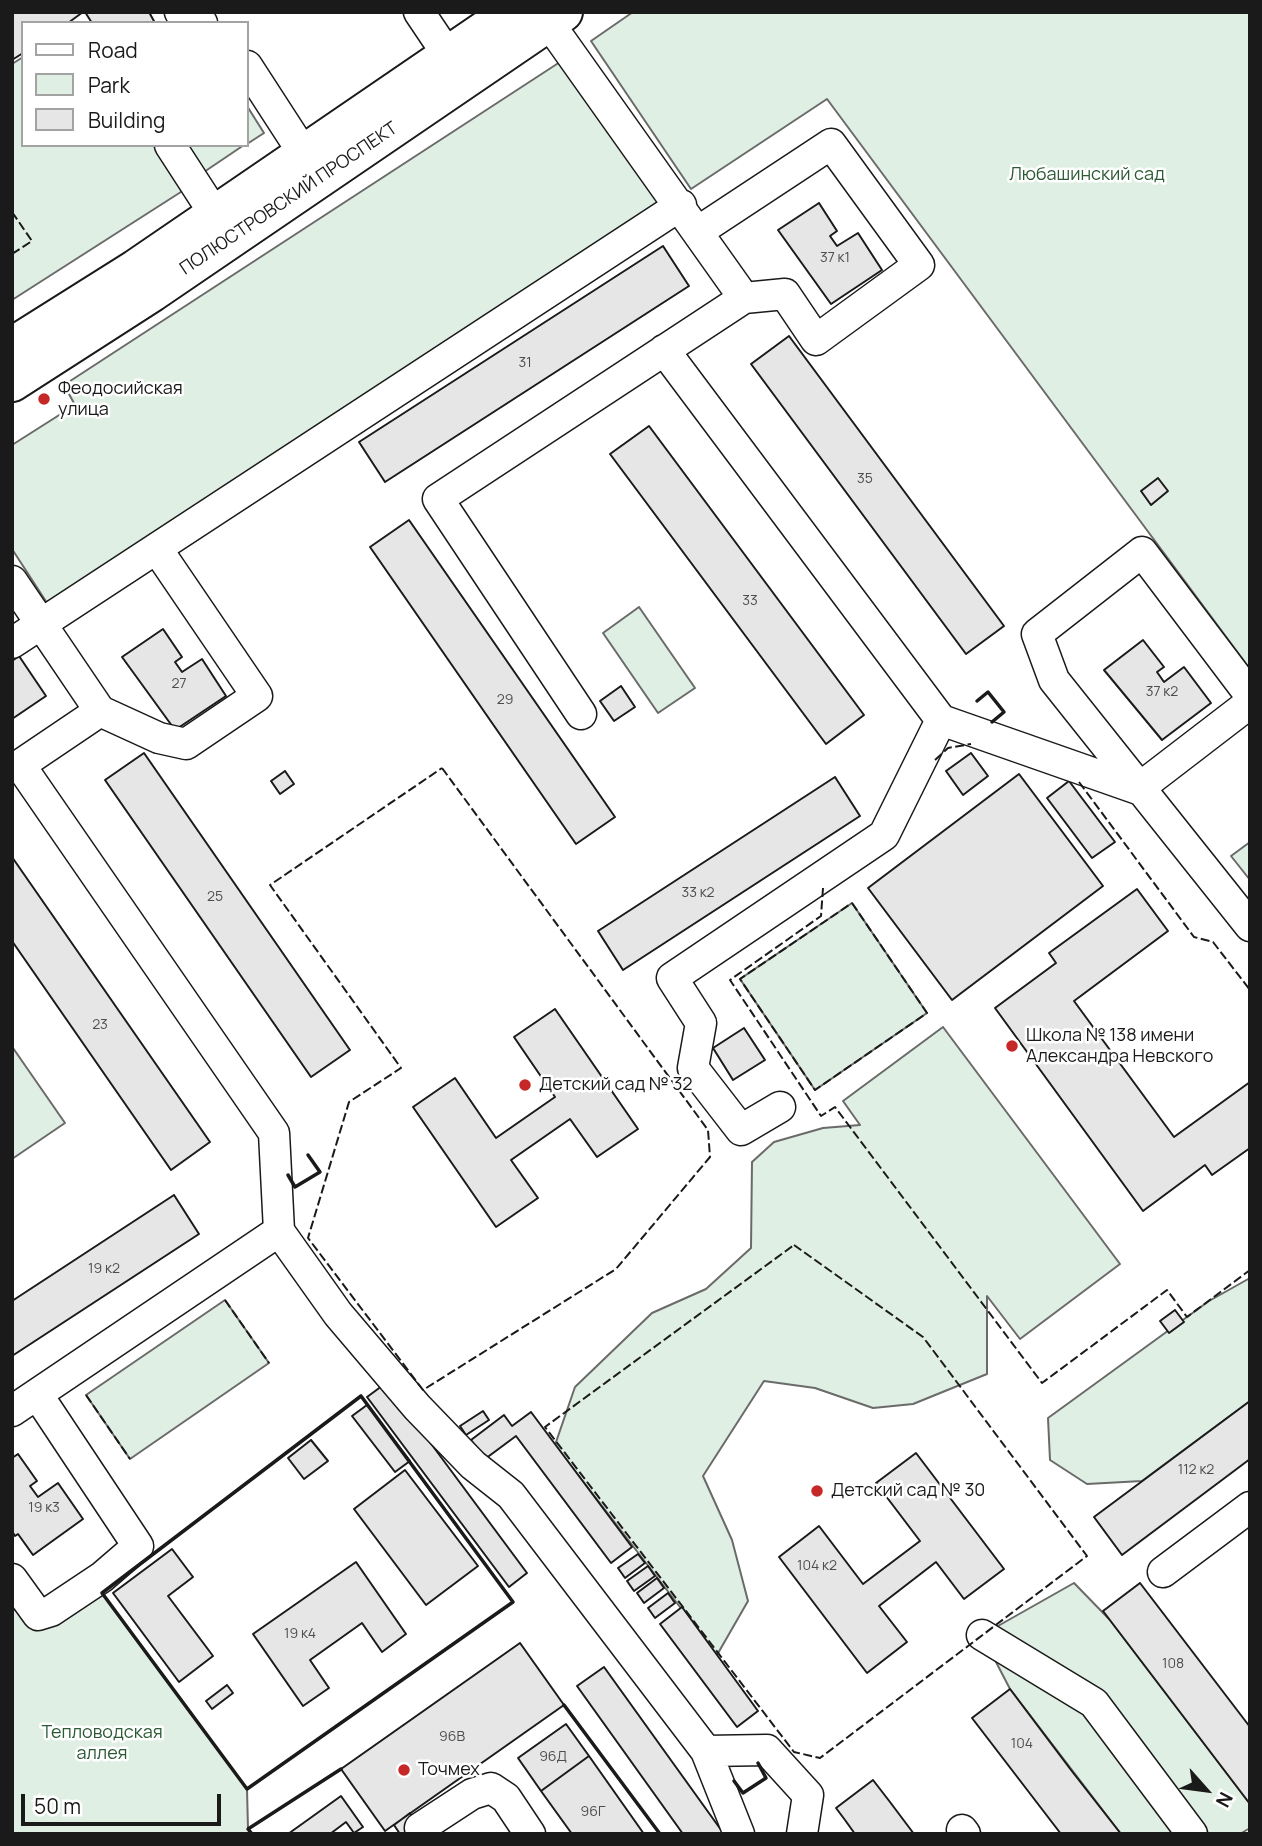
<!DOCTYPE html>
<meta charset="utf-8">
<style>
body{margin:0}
#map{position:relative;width:1262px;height:1846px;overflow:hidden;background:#fff;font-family:Manrope,sans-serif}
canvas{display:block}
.frame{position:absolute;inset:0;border:14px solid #1a1a1a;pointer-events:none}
.legend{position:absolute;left:21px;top:21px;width:228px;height:126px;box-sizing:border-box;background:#fff;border:2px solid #a3a3a3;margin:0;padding:9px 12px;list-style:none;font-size:21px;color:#1a1a1a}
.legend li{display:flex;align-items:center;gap:14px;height:35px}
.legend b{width:35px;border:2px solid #a3a3a3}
.north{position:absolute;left:1171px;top:1755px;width:70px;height:70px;-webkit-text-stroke:5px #fff;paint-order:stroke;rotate:118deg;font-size:19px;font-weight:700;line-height:28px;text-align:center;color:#1a1a1a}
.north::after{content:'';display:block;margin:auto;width:24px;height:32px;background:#1a1a1a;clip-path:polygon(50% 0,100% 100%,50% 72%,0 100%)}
.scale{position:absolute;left:21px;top:1794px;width:200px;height:32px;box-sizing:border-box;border:4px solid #1a1a1a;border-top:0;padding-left:9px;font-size:21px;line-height:24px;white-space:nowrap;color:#1a1a1a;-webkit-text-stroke:5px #fff;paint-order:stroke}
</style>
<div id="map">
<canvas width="1262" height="1846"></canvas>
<div class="frame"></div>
<ul class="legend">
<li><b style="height:9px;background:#fff"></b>Road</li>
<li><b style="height:19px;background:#e0efe3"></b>Park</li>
<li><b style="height:19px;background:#e6e6e6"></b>Building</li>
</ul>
<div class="north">N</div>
<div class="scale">50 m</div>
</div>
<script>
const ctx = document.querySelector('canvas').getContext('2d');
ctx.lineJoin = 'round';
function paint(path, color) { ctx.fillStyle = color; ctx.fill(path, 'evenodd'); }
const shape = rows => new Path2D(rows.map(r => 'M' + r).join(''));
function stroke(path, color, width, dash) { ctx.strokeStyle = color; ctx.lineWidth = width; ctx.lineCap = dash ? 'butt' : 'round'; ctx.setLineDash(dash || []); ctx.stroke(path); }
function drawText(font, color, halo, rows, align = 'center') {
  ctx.font = font + ' Manrope,sans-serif'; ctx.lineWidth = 5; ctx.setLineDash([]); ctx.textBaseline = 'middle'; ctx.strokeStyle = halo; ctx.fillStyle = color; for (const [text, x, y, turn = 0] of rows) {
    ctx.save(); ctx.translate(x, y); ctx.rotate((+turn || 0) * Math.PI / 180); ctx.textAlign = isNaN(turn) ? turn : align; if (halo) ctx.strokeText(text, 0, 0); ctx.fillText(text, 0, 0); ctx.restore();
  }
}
const green = shape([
 [633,12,1250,12,1250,669,827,99,691,189,591,41,633,12],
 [23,57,23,145,155,145,184,190,12,300,12,64,23,57],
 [560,62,663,207,49,606,12,549,12,445,75,405,64,385,560,62],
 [247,106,264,133,247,144,247,106],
 [186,145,244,145,204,172,186,145],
 [639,607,695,688,658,713,603,633,639,607],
 [1250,842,1250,880,1231,856,1250,842],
 [852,903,927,1013,815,1090,740,979,852,903],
 [943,1027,1120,1264,1020,1339,987,1296,987,1374,913,1404,873,1408,815,1388,764,1381,703,1476,732,1540,748,1601,717,1655,555,1445,575,1387,652,1313,706,1289,751,1248,752,1162,774,1142,823,1128,860,1125,843,1101,943,1027],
 [13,1048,65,1123,12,1159,12,1049,13,1048],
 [1250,1278,1250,1401,1142,1481,1087,1484,1050,1460,1048,1418,1209,1301,1250,1278],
 [225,1300,269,1363,130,1459,86,1395,225,1300],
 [1074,1583,1110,1620,1250,1804,1250,1828,1240,1834,1121,1834,1010,1689,982,1635,1074,1583],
 [102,1593,247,1789,248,1829,252,1834,14,1834,12,1831,12,1607,37,1630,102,1593]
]);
paint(green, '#e0efe3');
stroke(green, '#6a6a6a', 2);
const building = shape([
 [12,12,83,12,68,23,23,23,23,53,12,60,12,12],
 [85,12,149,12,155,23,92,23,85,12],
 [819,203,837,231,830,236,837,246,858,233,882,270,831,304,778,230,819,203],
 [663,246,689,286,385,482,359,442,663,246],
 [789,336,1004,626,966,654,751,364,789,336],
 [649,426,864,715,826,744,610,454,649,426],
 [1158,478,1168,491,1151,505,1141,491,1158,478],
 [409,520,615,817,576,844,370,547,409,520],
 [163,629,182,657,175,662,182,672,202,659,226,696,175,730,122,657,163,629],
 [1143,640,1164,667,1157,672,1164,682,1184,667,1211,703,1162,740,1104,670,1143,640],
 [19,656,46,696,12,719,12,661,19,656],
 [621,686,635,707,614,721,600,701,621,686],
 [144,753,350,1050,311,1077,105,780,144,753],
 [971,753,988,776,963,795,946,771,971,753],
 [285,771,294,784,280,794,271,781,285,771],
 [1019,774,1103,886,952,1000,868,888,1019,774],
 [835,777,860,816,623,970,598,931,835,777],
 [1069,781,1115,842,1092,858,1047,798,1069,781],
 [12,857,210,1142,171,1170,12,941,12,857],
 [1137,889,1168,931,1074,1001,1174,1137,1250,1082,1250,1148,1212,1175,1205,1165,1143,1211,995,1008,1056,963,1049,953,1137,889],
 [555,1009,638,1129,597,1157,570,1119,511,1160,538,1198,496,1227,413,1107,455,1078,496,1138,555,1097,514,1037,555,1009],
 [744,1028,765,1060,733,1080,713,1048,744,1028],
 [174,1195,199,1234,12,1356,12,1301,174,1195],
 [1175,1310,1184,1322,1169,1333,1160,1321,1175,1310],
 [386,1383,527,1573,509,1587,367,1397,386,1383],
 [1250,1401,1250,1459,1122,1555,1094,1517,1250,1401],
 [367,1405,410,1461,395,1472,352,1416,367,1405],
 [483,1411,489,1420,466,1435,460,1426,483,1411],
 [531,1412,632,1547,611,1563,516,1436,485,1459,471,1440,504,1415,512,1426,531,1412],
 [311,1440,328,1461,304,1479,288,1458,311,1440],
 [916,1453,1004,1569,964,1599,936,1562,879,1606,907,1642,867,1673,779,1557,819,1526,863,1584,920,1541,876,1483,916,1453],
 [18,1454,37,1481,30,1486,38,1497,58,1483,83,1519,33,1555,18,1534,15,1536,12,1531,12,1458,18,1454],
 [405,1470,478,1566,426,1605,354,1509,405,1470],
 [172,1549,193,1577,168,1596,213,1656,179,1682,113,1593,172,1549],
 [638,1554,645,1563,625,1578,618,1568,638,1554],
 [356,1562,406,1634,382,1652,362,1623,310,1660,329,1688,303,1706,253,1634,356,1562],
 [648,1566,655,1576,634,1591,627,1581,648,1566],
 [657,1578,664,1588,644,1603,637,1593,657,1578],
 [1140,1583,1250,1727,1250,1804,1103,1611,1140,1583],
 [668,1593,675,1603,655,1618,648,1608,668,1593],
 [682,1607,758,1711,737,1727,660,1624,682,1607],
 [520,1643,564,1705,385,1831,341,1769,520,1643],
 [604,1667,724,1834,683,1834,577,1686,604,1667],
 [227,1685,233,1693,212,1709,206,1701,227,1685],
 [1010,1689,1071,1770,1121,1834,1061,1834,972,1718,1010,1689],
 [566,1724,589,1756,541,1791,518,1758,566,1724],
 [589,1756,644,1834,572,1834,541,1791,589,1756],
 [873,1780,890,1802,914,1834,855,1834,845,1820,836,1808,873,1780],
 [341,1796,363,1827,354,1833,346,1822,330,1834,288,1834,341,1796],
 [410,1813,424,1834,400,1834,394,1825,410,1813]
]);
paint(building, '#e6e6e6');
stroke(building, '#1a1a1a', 2);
const minor = shape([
 [180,12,202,23],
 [419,12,460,73],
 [541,12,744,298,438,499,581,714],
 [247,66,315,171],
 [170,145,227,233],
 [699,231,831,144,919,265,816,340,785,294,744,298],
 [664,350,941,720,1138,789],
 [12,581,100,711,159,738,186,744,257,696,157,549],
 [12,643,681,205],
 [1250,695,1142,552,1037,634,1054,680,1250,926],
 [100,711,20,765,274,1133,279,1231,338,1314,417,1407,473,1465,511,1495,706,1751,767,1750,808,1795,802,1834],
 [1138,789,1250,703],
 [780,1107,741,1130,693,1068,701,1023,672,978,884,835,941,720],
 [12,1411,279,1231],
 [1163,1572,1250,1507],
 [12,1579,38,1615,51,1611,102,1577,138,1546,37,1394],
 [982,1635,1094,1703,1192,1834],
 [706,1751,739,1834],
 [420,1828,472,1794,491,1788,506,1798,530,1834],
 [962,1830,965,1834]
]);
const major = shape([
 [12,347,136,269,512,12],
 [12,382,152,292,563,12]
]);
stroke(minor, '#1a1a1a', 33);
stroke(major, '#1a1a1a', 42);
stroke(minor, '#fff', 30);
stroke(major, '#fff', 38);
stroke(shape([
 [12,212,32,241,12,254],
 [935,760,948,748,971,744],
 [442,768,708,1130,710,1157,616,1269,423,1390,308,1238,349,1102,401,1068,270,885,442,768],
 [1079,782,1194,937,1213,942,1250,990],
 [823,888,821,916,730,980,821,1116,835,1107,1042,1383,1167,1290,1187,1317,1250,1270],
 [852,903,927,1013,815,1090,740,979,852,903],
 [794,1245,923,1337,1087,1556,820,1758,794,1752,545,1427,794,1245],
 [225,1300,269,1363],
 [86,1395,130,1459]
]), '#1a1a1a', 2, [9, 3.5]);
stroke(shape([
 [977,701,988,692,1004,712,992,722],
 [288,1175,295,1187,320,1172,308,1155],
 [361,1396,513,1602,247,1789,102,1593,361,1396],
 [564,1705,660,1834],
 [734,1781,743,1793,766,1778,758,1763],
 [252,1834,248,1829,341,1769]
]), '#1a1a1a', 3.5);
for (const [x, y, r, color] of [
 [44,399,7,"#c62828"],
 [1012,1046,7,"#c62828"],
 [525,1085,7,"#c62828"],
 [817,1491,7,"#c62828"],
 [404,1770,7,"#c62828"]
]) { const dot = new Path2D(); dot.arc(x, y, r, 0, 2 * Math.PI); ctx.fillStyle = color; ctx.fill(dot); stroke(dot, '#fff', 2.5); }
drawText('14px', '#4d4d4d', null, [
 ["37 к1",835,258],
 ["31",525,363],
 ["35",865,479],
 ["33",750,601],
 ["27",179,684],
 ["37 к2",1162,692],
 ["29",505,700],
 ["33 к2",698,893],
 ["25",215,897],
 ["23",100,1025],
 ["19 к2",104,1269],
 ["112 к2",1196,1470],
 ["19 к3",44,1508],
 ["104 к2",817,1566],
 ["19 к4",300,1634],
 ["108",1173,1664],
 ["96В",452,1737],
 ["104",1022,1744],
 ["96Д",553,1757],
 ["96Г",593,1812]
]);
drawText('18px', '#2b5a34', '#fff', [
 ["Любашинский сад",1087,175],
 ["Тепловодская",102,1733],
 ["аллея",102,1754]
]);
drawText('18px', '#1a1a1a', '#fff', [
 ["ПОЛЮСТРОВСКИЙ ПРОСПЕКТ",289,199,-34]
]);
drawText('18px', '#1a1a1a', '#fff', [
 ["Феодосийская",58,389],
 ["улица",58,410],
 ["Школа № 138 имени",1026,1036],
 ["Александра Невского",1026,1057],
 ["Детский сад № 32",539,1085],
 ["Детский сад № 30",831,1491],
 ["Точмех",418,1770]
], 'left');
</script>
